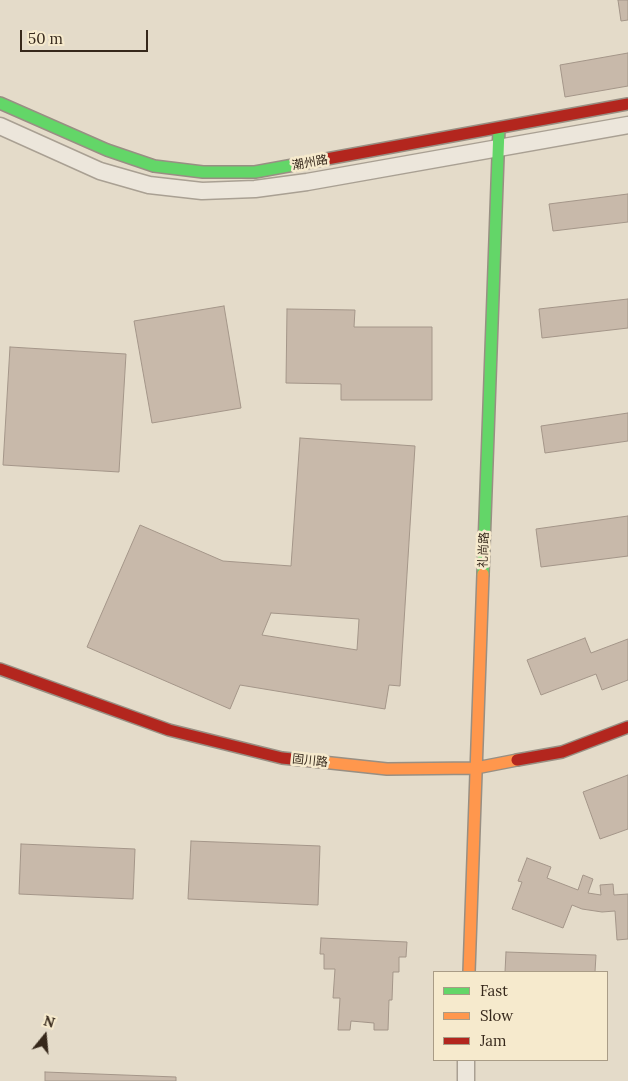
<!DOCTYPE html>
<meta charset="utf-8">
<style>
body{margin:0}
#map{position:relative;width:628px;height:1081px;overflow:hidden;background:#e4dbc9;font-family:Lora,serif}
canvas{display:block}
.legend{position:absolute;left:433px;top:971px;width:175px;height:90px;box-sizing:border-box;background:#f6eacd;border:1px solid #a99c86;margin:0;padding:6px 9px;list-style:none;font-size:15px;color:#36281b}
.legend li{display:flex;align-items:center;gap:10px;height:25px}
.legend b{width:25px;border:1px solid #a99c86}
.north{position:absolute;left:20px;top:1011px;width:50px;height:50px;-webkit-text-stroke:4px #f6eacd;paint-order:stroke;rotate:17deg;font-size:14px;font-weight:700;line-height:20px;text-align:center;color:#36281b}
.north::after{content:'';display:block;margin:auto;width:18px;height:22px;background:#36281b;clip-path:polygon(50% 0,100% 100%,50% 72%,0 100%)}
.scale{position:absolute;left:20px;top:30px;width:128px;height:22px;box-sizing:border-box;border:2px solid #36281b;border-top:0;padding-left:6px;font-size:15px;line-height:18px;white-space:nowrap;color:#36281b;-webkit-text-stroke:4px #f6eacd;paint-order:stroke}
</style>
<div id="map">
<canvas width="628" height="1081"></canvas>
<ul class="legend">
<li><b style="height:6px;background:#63d668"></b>Fast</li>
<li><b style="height:6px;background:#ff974d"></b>Slow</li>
<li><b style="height:6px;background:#b3261e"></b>Jam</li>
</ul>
<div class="north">N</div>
<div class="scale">50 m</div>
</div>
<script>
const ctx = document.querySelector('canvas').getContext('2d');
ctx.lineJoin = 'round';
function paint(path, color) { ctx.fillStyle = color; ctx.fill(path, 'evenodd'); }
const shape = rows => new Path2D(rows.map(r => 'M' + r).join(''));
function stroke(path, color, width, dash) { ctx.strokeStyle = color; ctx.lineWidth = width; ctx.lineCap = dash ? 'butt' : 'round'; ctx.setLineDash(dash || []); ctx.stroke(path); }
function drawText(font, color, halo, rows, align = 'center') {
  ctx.font = font + ' Lora,"Noto Sans SC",serif'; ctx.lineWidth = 5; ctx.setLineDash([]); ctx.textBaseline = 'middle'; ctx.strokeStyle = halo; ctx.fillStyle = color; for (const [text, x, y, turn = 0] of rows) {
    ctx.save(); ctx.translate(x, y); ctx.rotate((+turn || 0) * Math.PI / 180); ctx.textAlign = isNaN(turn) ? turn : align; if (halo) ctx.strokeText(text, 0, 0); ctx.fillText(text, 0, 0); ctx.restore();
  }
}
const building = shape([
 [618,0,628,0,628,20,621,21,618,0],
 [628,53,628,86,565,97,560,65,628,53],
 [628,194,628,222,553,231,549,204,628,194],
 [628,299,628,328,542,338,539,309,628,299],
 [224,306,241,408,152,423,134,321,224,306],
 [287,309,355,310,354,327,432,327,432,400,341,400,341,384,286,383,287,309],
 [10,347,126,354,119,472,3,465,10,347],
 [628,413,628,441,545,453,541,426,628,413],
 [300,438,415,446,400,686,389,685,385,709,240,685,230,709,87,647,140,525,223,561,291,566,300,438],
 [271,613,359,619,357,650,262,635,271,613],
 [628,516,628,556,541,567,536,529,628,516],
 [585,638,591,653,628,639,628,680,602,690,596,674,541,695,527,660,585,638],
 [628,775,628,829,600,839,583,792,628,775],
 [191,841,320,846,318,905,188,899,191,841],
 [21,844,135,849,133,899,19,894,21,844],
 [527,858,551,867,547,878,578,890,583,875,593,879,588,893,601,895,600,885,613,884,614,895,628,894,628,939,617,940,615,911,602,912,582,909,572,905,563,928,512,909,522,882,518,881,527,858],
 [321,938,407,942,406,957,399,957,399,972,393,972,392,1000,389,1000,388,1030,374,1030,374,1023,351,1021,350,1030,338,1030,340,998,333,998,335,969,324,969,324,954,320,954,321,938],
 [506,952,596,955,595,972,505,972,506,952],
 [45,1072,176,1077,176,1081,45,1081,45,1072]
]);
paint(building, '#c8b9aa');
stroke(building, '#a49689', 1);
const street = shape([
 [0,126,100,171,149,185,202,191,255,189,307,182,628,125],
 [466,1081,466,1060]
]);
const fast = shape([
 [0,103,107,150,154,166,203,172,255,172,321,160],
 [483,574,499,128]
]);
const slow = shape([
 [322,762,387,769,476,768,517,760],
 [469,972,483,574]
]);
const jam = shape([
 [321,160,628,104],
 [0,669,169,730,282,758,322,762],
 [517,760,562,752,628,727]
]);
stroke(street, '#a9a093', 19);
stroke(fast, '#988f83', 14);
stroke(slow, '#988f83', 14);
stroke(jam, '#988f83', 14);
stroke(street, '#ece6db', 16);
stroke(fast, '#63d668', 11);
stroke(slow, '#ff974d', 11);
stroke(jam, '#b3261e', 11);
drawText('12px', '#36281b', '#f6eacd', [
 ["潮州路",310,163,-10],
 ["礼尚路",484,550,-88],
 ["固川路",310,761,6]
]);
</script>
